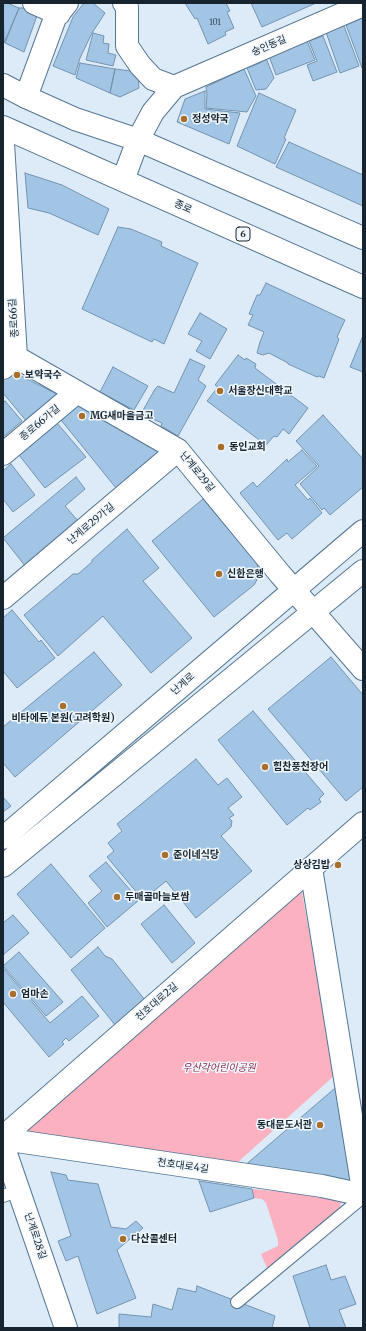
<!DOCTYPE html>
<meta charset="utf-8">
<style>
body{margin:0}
#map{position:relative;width:366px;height:1331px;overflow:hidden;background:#ddebf8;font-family:Merriweather,serif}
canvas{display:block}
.frame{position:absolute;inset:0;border:4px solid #172430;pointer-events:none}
</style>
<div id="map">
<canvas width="366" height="1331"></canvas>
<div class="frame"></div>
</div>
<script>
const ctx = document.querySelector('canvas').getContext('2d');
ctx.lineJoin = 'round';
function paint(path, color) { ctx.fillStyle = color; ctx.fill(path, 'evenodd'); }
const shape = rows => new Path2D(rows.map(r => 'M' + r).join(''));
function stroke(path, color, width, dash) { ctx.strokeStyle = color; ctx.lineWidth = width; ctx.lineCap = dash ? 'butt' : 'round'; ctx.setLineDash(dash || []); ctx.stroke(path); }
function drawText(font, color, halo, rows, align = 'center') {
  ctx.font = font + ' Merriweather,"Noto Sans KR",serif'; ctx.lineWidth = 3; ctx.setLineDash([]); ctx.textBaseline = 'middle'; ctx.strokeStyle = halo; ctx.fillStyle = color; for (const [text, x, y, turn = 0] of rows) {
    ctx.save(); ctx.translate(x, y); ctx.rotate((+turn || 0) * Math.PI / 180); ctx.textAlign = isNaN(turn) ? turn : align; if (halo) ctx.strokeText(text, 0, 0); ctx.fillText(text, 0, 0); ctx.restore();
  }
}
paint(shape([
 [301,887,335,1075,238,1162,20,1132],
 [252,1189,340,1197,341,1203,339,1209,267,1268,261,1254,278,1246,278,1240,266,1203,262,1199,254,1198]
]), '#fbb1bf');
const building = shape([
 [3,3,7,3,19,8,4,43,3,3],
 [84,3,93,3,105,13,92,33,80,58,75,75,53,66,73,17,84,3],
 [185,3,226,3,230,11,227,12,234,28,225,32,226,35,208,44,197,18,195,19,185,3],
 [251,3,316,3,262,27,251,3],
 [19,8,26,8,38,13,24,52,5,43,19,8],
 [363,18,363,68,362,68,346,25,363,18],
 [344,26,359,66,340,73,326,32,344,26],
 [93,33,104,36,103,43,109,44,108,53,116,55,113,66,86,60,93,33],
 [323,36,337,72,313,81,307,65,317,61,309,41,323,36],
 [307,41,315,60,276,75,269,56,307,41],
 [266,58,274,78,266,89,256,90,247,68,260,63,266,58],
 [80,63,115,69,110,93,76,78,80,63],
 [115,69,131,71,138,76,139,88,120,97,110,93,115,69],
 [244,69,256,96,247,112,206,108,207,95,206,87,244,69],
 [205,91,205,109,240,113,229,144,177,122,185,99,205,91],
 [259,93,296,110,284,138,286,139,275,164,237,146,259,93],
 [289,142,363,175,363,206,276,167,289,142],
 [25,173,62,185,109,209,98,235,49,213,28,208,25,173],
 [118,227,131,229,162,242,161,246,198,263,164,344,154,339,152,342,82,309,118,227],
 [266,283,345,320,337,337,339,339,324,378,319,376,317,377,288,364,288,363,269,353,263,355,257,353,260,342,264,332,248,325,253,315,249,314,257,295,260,295,266,283],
 [200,313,227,329,210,359,196,351,202,341,188,334,200,313],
 [362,338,363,339,363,372,350,367,362,338],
 [238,355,245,360,246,358,256,364,255,368,308,408,289,434,283,429,277,437,274,436,266,445,207,401,218,387,215,385,238,355],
 [190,359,205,366,198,380,206,386,178,436,161,426,162,423,141,414,155,389,158,386,174,393,190,359],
 [113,367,148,386,134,410,100,392,113,367],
 [6,373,15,373,61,396,28,423,3,393,3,376,6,373],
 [5,401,22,421,3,437,3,403,5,401],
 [76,404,161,453,116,488,61,420,76,404],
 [323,415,363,459,363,487,330,515,324,508,322,510,300,484,319,466,296,441,323,415],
 [57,423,86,457,45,488,19,455,57,423],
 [302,450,317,466,295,485,308,500,310,498,322,513,292,539,287,533,278,540,240,493,253,482,257,487,287,459,288,462,302,450],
 [11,464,35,495,13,512,3,499,3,471,11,464],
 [76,477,85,489,65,506,79,522,26,567,3,538,76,477],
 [203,499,257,563,258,570,258,578,254,585,214,617,152,541,203,499],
 [127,529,159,568,143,581,192,638,151,673,103,616,58,656,24,615,73,574,78,574,92,562,92,560,127,529],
 [12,610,39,642,41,640,55,658,17,688,3,671,3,618,12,610],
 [94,652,122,685,15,777,3,763,3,727,94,652],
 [331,657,363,695,363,787,346,801,268,709,331,657],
 [253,711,324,794,319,799,321,802,310,810,308,808,287,825,218,740,253,711],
 [196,759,218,785,227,778,242,797,228,808,234,815,229,818,232,821,231,827,221,836,252,871,196,918,166,881,143,900,107,857,114,851,108,843,122,831,117,824,196,759],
 [3,797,11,806,3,812,3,797],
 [106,862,139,900,107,927,88,903,102,891,89,876,106,862],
 [51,864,105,928,71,958,17,894,51,864],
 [164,905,195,943,172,963,141,924,164,905],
 [13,915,29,933,3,955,3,923,13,915],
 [98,947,105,956,112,959,145,1000,115,1025,71,970,98,947],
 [19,952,63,1002,46,1016,3,966,19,952],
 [3,968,50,1023,82,996,99,1016,69,1041,66,1038,62,1042,64,1044,49,1057,3,1002,3,968],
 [341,1083,359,1188,243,1167,341,1083],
 [51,1172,66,1175,68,1180,98,1184,111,1227,126,1229,136,1221,143,1228,117,1250,136,1298,97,1314,78,1256,66,1261,58,1241,71,1236,51,1172],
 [199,1181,252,1189,254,1198,210,1212,199,1181],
 [326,1265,331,1280,345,1276,356,1304,339,1310,346,1328,310,1328,293,1276,326,1265],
 [197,1286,275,1316,272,1328,119,1328,119,1314,151,1317,153,1304,172,1310,178,1288,196,1292,197,1286]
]);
paint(building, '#a3c5e5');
stroke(building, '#7293b1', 1);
const lane = shape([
 [3,1196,20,1190],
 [237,1302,363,1197]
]);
const street = shape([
 [34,3,59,14],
 [124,3,127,7,127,46,140,65,153,79,174,87],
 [26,97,55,18,67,3],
 [3,143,16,357,3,368],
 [3,352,16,357,178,450,280,574,363,669],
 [3,454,77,392],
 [3,598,178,450],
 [311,868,363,1190],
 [3,1137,363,823],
 [3,1139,322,1186,363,1195],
 [3,1145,66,1328]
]);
const secondary = shape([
 [123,180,138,140,153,112,174,87,363,5],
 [3,838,363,531],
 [3,866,363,571]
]);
const primary = shape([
 [3,85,26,97,75,119,138,140,363,238],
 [3,127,363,287]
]);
stroke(lane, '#567693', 14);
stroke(street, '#567693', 24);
stroke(secondary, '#567693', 24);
stroke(primary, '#567693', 24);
stroke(lane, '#fff', 12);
stroke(street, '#fff', 22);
stroke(secondary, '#fff', 22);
stroke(primary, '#fff', 22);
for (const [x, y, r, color] of [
 [184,119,4,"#a76e2c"],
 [17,375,4,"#a76e2c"],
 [220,391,4,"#a76e2c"],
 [82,416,4,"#a76e2c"],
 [221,447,4,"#a76e2c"],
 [219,574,4,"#a76e2c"],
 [63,706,4,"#a76e2c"],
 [265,767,4,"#a76e2c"],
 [165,855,4,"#a76e2c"],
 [338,865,4,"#a76e2c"],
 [117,897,4,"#a76e2c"],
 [13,994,4,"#a76e2c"],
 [320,1125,4,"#a76e2c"],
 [123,1239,4,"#a76e2c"]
]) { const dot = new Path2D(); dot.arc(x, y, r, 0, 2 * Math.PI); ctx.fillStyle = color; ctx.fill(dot); stroke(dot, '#f0f8fe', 1.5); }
drawText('8px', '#3a4c5d', null, [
 ["101",215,23]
]);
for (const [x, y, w] of [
 [243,234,14]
]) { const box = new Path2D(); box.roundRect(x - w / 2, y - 7, w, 14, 3); ctx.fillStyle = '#f0f8fe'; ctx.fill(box); stroke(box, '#172430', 1); }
drawText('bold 9px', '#172430', null, [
 ["6",243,234]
]);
drawText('10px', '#172430', '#f0f8fe', [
 ["숭인동길",269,46,-23],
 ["종로",183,207,24],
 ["종로66길",14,318,-94],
 ["종로66가길",40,423,-40],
 ["난계로29길",197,472,51],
 ["난계로29가길",91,524,-40],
 ["난계로",183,684,-41],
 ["천호대로2길",157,1002,-41],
 ["천호대로4길",183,1166,8],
 ["난계로28길",35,1236,71]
]);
drawText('bold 10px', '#172430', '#f0f8fe', [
 ["정성약국",192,119],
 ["보약국수",25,375],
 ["서울장신대학교",228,391],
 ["MG새마을금고",90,416],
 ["동인교회",229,447],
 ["신한은행",227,574],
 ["비타에듀 본원(고려학원)",63,718,"center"],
 ["힘찬풍천장어",273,767],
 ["준이네식당",173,855],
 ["상상김밥",330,865,"right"],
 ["두매골마늘보쌈",125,897],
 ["엄마손",21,994],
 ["동대문도서관",312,1125,"right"],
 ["다산콜센터",131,1239]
], 'left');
drawText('italic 10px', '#892745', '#f0f8fe', [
 ["우산각어린이공원",219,1068]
]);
</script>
